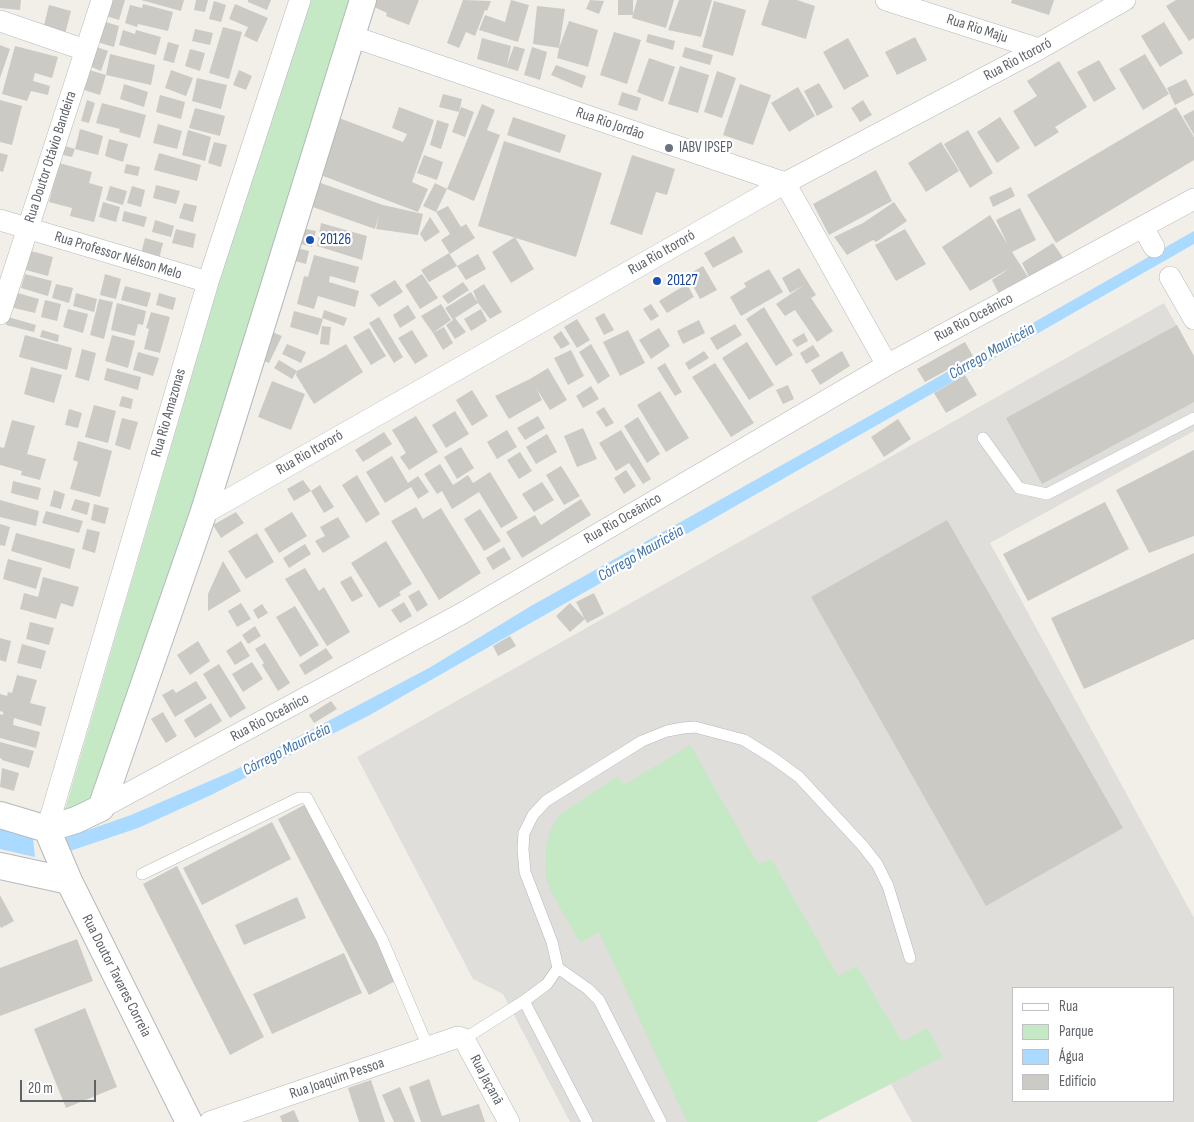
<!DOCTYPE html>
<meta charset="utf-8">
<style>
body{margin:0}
#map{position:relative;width:1194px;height:1122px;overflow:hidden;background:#f1efe8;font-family:"Sofia Sans Condensed",sans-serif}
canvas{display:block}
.legend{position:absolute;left:1012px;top:987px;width:162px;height:115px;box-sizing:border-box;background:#fff;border:1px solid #bfc1c3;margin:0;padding:6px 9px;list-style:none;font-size:15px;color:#5f6368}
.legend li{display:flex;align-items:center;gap:10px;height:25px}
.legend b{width:25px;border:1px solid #bfc1c3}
.scale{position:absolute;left:20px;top:1080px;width:76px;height:22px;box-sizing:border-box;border:2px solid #5f6368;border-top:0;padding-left:6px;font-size:15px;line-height:18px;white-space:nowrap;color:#5f6368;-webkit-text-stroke:4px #fff;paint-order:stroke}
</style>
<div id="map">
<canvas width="1194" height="1122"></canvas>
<ul class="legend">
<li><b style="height:6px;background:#fff"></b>Rua</li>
<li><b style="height:14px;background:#c5e8c5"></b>Parque</li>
<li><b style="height:14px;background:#aadaff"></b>Água</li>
<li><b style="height:14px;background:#cccac5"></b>Edifício</li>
</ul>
<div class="scale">20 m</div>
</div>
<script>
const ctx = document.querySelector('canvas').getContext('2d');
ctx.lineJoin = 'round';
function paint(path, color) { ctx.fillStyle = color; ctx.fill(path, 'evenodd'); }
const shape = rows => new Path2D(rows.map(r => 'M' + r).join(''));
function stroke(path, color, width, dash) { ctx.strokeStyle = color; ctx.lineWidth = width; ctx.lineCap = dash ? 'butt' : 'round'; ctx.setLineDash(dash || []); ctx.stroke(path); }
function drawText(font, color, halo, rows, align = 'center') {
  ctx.font = font + ' "Sofia Sans Condensed",sans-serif'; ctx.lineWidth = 4.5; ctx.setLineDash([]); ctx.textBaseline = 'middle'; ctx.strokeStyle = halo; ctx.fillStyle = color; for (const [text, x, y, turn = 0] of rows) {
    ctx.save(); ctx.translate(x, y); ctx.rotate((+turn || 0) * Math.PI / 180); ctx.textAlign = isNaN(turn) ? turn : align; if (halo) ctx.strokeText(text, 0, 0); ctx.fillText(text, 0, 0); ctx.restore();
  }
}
paint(shape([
 [1164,303,1194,357,1194,431,990,543,1194,918,1194,1122,912,1122,891,1084,816,1122,570,1122,503,994,473,979,357,757],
 [1013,988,1173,988,1173,1101,1013,1101]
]), '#e0deda');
paint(shape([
 [311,0,350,0,190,518,94,797,64,813,219,282],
 [690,745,758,864,771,859,838,976,857,966,902,1042,927,1028,943,1057,816,1122,687,1122,599,932,580,943,551,892,545,875,546,846,551,828,560,814,618,776,624,785]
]), '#c5e8c5');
paint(shape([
 [1194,231,1194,244,368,716,209,796,138,828,70,851,65,838,131,815,233,771,429,668,531,606,896,401],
 [0,828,33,838,35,857,0,849]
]), '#aadaff');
paint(shape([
 [0,0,21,0,20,10,0,8],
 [108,0,125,0,119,20,103,15],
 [141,0,184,0,181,11],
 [196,0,208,0,205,12,194,10],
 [248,0,271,0,267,10,248,2],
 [372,0,419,0,409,25,386,16,387,13,370,5],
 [463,0,491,1,487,11,485,10,475,36,466,32,459,48,447,43],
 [511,0,529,5,518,42,479,30,485,15,505,22],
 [590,0,604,1,599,14,586,9],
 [618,0,633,0,633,15,618,15],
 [637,0,674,0,666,28,632,18],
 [679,0,712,0,701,37,668,30],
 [769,0,797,0,815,6,806,39,761,25],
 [1012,0,1054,0,1049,15,1011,3],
 [1176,0,1194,0,1194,38,1189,41,1166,6],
 [214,1,226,5,221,22,209,19],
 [714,1,746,10,733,56,702,47],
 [143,4,173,12,168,31,138,24,137,27,125,23,130,5,142,8],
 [235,4,268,18,257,42,244,36,248,27,229,19],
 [49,5,71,11,65,34,43,29],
 [537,6,565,9,559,48,533,44],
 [102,21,119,26,114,47,97,42],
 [569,21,598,30,588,67,557,58,559,48],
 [1164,22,1183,53,1160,67,1141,36],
 [223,27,242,32,229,79,209,73],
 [195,29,213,33,210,45,192,41],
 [123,30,135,34,136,30,161,37,156,55,119,45],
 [614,32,641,40,627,84,600,75],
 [648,34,675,41,673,50,646,42],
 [915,37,927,60,897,75,885,52],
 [482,38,511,46,507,65,514,46,525,49,518,71,477,59],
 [848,38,869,76,844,90,823,52],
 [168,42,179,45,174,63,163,60],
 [0,45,10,49,0,78],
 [15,46,58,57,52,78,35,73,33,81,50,86,48,95,31,91,27,101,2,94],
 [94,46,108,51,101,71,87,65],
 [532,47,547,52,540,80,524,75],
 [685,47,713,55,710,65,682,57],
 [190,49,205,53,200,71,185,66],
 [110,54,155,65,151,85,106,75],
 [1145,54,1169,94,1143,110,1119,69],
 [649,58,675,67,663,102,637,92],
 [1099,60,1116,89,1094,102,1077,72],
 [1059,61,1087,107,1055,127,1059,132,1035,147,1013,111,1037,96,1027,81],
 [556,65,586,76,582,88,551,75],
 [680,66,709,75,698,113,668,104],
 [86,69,106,75,100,95,81,89],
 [171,70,193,78,186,96,165,88],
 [239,70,252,76,246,90,233,85],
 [717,71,736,78,722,118,704,112],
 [197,78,227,85,221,109,192,101],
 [1186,79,1194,95,1175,105,1167,88],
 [819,83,833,107,817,116,804,91],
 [124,84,148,92,144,107,120,99],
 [740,84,771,95,753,145,723,135],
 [798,87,815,116,789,132,771,103],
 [622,92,641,98,637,111,618,105],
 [443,94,462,99,459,112,439,107],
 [160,95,185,102,181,119,156,112],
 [0,100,22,106,12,145,0,142],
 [87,100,95,103,89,123,81,121],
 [863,100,872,115,860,122,851,108],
 [102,103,146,115,140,138,119,132,120,129,96,123],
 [482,104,495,110,487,130,500,135,474,201,447,189],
 [399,107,434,120,412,182,428,189,418,212,318,174,339,118,403,142,407,134,392,128],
 [461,107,474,112,465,137,452,132],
 [1176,107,1194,137,1194,160,1056,243,1027,195],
 [195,108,225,116,220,136,189,128],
 [1194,110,1194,135,1183,116],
 [513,117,566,135,560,153,507,135],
 [1000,117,1020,148,997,163,977,132],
 [437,120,449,124,441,149,430,145],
 [158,124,182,131,177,149,153,143],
 [80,129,103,136,98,155,75,149],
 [188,130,211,137,205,161,182,155],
 [968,130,993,173,970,188,944,144],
 [109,139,128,144,123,162,105,156],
 [504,141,602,173,576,257,478,226],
 [214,142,227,145,221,167,208,163],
 [941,142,959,171,926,192,908,163],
 [65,146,75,149,72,157,63,155],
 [0,153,8,155,3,172,0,171],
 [159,153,201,165,197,181,154,170],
 [424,155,443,162,437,180,417,173],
 [632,155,675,169,667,195,656,192,642,235,610,224],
 [59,163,92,172,89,183,103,187,94,222,70,216,72,208,49,202],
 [126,164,140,167,138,176,124,173],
 [876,170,892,201,829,235,813,204],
 [315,181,383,205,423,214,418,235,376,229,379,215,375,229,307,205],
 [435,183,447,189,436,212,448,206,461,227,466,224,475,238,450,254,441,240,450,234,436,212,423,206],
 [156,185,180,191,176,204,153,198],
 [110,186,127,191,123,205,106,200],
 [132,186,145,190,141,207,127,203],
 [1011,187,1015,196,993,207,989,197],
 [103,202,120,207,116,222,99,217],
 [894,202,907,221,876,242,873,240,847,255,834,237,863,223],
 [184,203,197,206,193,222,179,218],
 [1020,208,1036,240,1012,252,1030,280,1001,298,992,280,1012,267,970,291,942,247,990,215,1008,245,996,220],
 [124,211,147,217,144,227,122,221],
 [430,217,440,232,425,242,420,234],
 [155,220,174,226,171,237,152,232],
 [321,223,367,236,362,260,317,246],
 [297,227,316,231,312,247,294,242],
 [176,229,196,234,193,248,172,243],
 [905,229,926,264,896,281,875,245],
 [734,236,743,252,713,268,704,253],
 [515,237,534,269,511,283,492,252],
 [145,238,163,243,159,259,141,254],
 [1053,243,1066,262,1032,283,1022,263],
 [292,247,309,251,306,264,288,259],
 [31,251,53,257,48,276,26,270],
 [449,253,457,266,429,282,421,270],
 [478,254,486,269,466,280,457,266],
 [314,255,359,267,355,283,330,276,329,282,359,291,355,307,318,296,314,309,297,304,304,276,308,277],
 [703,266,717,290,700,299,687,275],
 [799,268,816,295,811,298,833,331,817,342,795,310,785,316,776,304,804,285,790,293,782,278],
 [769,269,783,292,741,316,730,297,746,287,744,283],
 [25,274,52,281,48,296,21,288],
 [105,274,121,279,116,299,100,295],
 [422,274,438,298,420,309,405,285],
 [395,280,403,292,379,307,370,295],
 [463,282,469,290,448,304,442,296],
 [56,284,73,288,69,303,52,298],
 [484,284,502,312,490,319,478,303,473,291],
 [687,284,694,297,667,313,659,301],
 [125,286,151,293,147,307,121,300],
 [14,292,39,299,35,313,10,307],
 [471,292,478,303,455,318,466,332,455,339,446,325,453,320,445,308],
 [76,293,97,299,94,312,73,306],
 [159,293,176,298,173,310,156,305],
 [99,299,113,302,104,339,90,335],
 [45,300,61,304,57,321,41,317],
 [117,303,146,311,143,325,138,324,135,336,111,330],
 [441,304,451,320,433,333,421,316],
 [651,304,659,316,651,321,643,309],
 [408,305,416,318,400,328,393,315],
 [764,307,793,355,776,366,746,319],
 [68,309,88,314,83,333,63,327],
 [481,309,487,321,471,331,464,319],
 [324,310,347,318,344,326,322,318],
 [294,311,323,319,318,335,290,327],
 [151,312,170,317,160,353,144,349,149,329,146,328],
 [604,313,614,330,604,335,595,318],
 [8,317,36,325,34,332,6,325],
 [379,317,403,357,394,363,369,323],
 [577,319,590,340,577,348,564,327],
 [699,320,705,333,683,344,677,331],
 [735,324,742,335,717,350,710,338],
 [1177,325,1194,356,1194,402,1042,484,1006,418],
 [322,326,331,327,329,345,320,344],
 [444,327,453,343,443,350,433,333],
 [369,328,386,356,371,365,353,337],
 [659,328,670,346,651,359,639,340],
 [42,330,59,335,58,342,40,337],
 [412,330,428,356,415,364,398,338],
 [628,330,645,363,620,376,603,342],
 [270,331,282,336,269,363,257,358],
 [561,331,570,344,561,349,553,337],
 [804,333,808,341,797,347,792,340],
 [25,335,72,348,67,370,19,357],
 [112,335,135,341,128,368,105,361],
 [747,342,774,385,749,400,722,358],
 [965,342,973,356,925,382,917,369],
 [287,344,306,352,301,363,282,354],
 [346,344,363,372,314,404,296,375,297,371,292,379,274,368,279,360,297,371,324,357],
 [591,344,610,376,598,384,579,352],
 [813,345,820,356,806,364,800,353],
 [82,349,96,353,89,381,75,377],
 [571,350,584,376,568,385,554,358],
 [704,351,709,358,689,370,685,363],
 [842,351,850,366,820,385,811,370],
 [138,352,159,358,153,376,133,370],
 [665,363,682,392,675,396,657,368],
 [715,363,754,423,731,437,692,377],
 [31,367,62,375,54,403,24,394],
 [107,368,141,377,138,390,104,380],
 [548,368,567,400,550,410,536,388,542,400,509,419,495,396,530,379],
 [965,375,977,395,946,413,934,393],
 [272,381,305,394,291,430,258,417],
 [788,385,794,399,783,404,776,390],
 [591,386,599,399,583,408,576,396],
 [472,390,488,416,472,426,456,400],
 [660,391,689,438,666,452,637,405],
 [122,396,133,399,131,409,119,406],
 [94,405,116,411,108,443,85,437],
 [604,407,614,423,606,427,596,412],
 [69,409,82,413,78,428,65,425],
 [455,411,469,434,446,448,432,425],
 [416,416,438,452,409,470,400,457,406,453,392,430],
 [538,416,545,428,525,440,517,428],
 [638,417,660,454,647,463,624,426],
 [122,418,138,422,130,450,115,445],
 [898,419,911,439,884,457,871,437],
 [12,420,35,426,27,454,46,459,40,480,21,475,22,471,0,465,0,447,4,448],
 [583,428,597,459,577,467,564,436],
 [507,430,517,447,497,459,487,442],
 [621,430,651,479,643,484,629,463,616,471,599,443],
 [384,432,392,444,363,462,355,450],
 [547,434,557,452,536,464,526,447],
 [78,441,112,451,100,497,70,489,78,462,73,460],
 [461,447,474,468,457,479,444,457],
 [1194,450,1194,536,1149,553,1116,490],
 [520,452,532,471,519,479,507,460],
 [392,456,408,483,418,476,429,492,418,499,411,487,385,503,366,472],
 [440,464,453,485,468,475,473,483,490,472,518,518,501,528,479,492,452,509,442,491,437,494,424,474],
 [561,466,580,496,564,505,546,475],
 [626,470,636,486,624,494,614,478],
 [357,475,380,514,366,523,342,485],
 [303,480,311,491,294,501,287,489],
 [13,481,41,488,38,500,11,493],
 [542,482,554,500,534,512,522,494],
 [320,485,334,507,324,513,311,491],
 [54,490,65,494,61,509,50,506],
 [75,499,90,503,87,515,71,510],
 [581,499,591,515,522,558,506,532,535,515,541,525],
 [0,500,39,511,36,526,0,517],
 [1105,502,1129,549,1028,601,1003,554],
 [94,504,109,508,105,524,91,520],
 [416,507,423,519,441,508,481,573,439,600,391,521],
 [480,509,501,541,484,551,464,519],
 [46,511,83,521,79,533,42,523],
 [236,512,244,523,221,538,213,525],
 [292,512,307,536,279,553,264,529],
 [338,517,350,537,323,553,315,541,325,536,320,527],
 [947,520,1123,828,986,906,811,597],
 [0,524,10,527,5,546,0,545],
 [87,529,100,532,95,553,82,549],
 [16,533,75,549,70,569,11,551],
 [257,533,274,562,246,579,228,551],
 [386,541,412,584,399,592,401,595,379,608,351,563],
 [305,544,311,554,289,568,283,558],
 [504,547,511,559,493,570,486,558],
 [1194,553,1194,639,1084,689,1051,618],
 [8,559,42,568,36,589,3,579],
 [223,561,241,591,208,611,208,594],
 [305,568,319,591,324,587,350,632,327,646,285,579],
 [351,576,363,596,352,602,340,582],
 [43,577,79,587,73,607,61,603,56,619,20,609,24,593,38,597],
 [419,590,428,605,417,612,408,596],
 [594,593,604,614,587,623,576,602],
 [404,602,412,616,400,623,391,610],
 [241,603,251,619,237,627,228,611],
 [570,603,585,619,570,632,556,616],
 [262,604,268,613,258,619,253,610],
 [295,606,319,645,300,657,276,617],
 [30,622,54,628,49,645,26,639],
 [255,626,261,636,248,644,242,635],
 [510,636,516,646,498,656,493,646],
 [0,638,11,641,6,662,0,660],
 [198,641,210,661,190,675,177,655],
 [241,641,250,656,235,665,226,651],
 [265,643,290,683,278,691,262,665,264,663,255,649],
 [22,644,46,651,41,669,17,663],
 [326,648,333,658,305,675,299,665],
 [252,662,263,679,243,692,232,674],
 [219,664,246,708,230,718,203,674],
 [17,675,37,680,30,703,46,707,41,726,14,718,13,725,40,732,36,748,0,738,0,714,3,715,3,712,0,711,0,694,7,696,8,692,12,693],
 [196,681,207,698,175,717,162,695,173,689,176,693],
 [331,701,337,709,314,723,309,715],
 [211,703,222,721,195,738,184,720],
 [163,712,177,736,166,743,151,719],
 [0,742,34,751,29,768,2,760,2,759,0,758],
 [2,768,19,773,14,791,0,787],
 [306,804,397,980,369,995,278,819],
 [272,822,291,859,202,905,183,868],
 [177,866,264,1037,230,1055,143,884],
 [0,895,14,921,1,928,0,926],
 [297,897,306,918,244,945,235,925],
 [77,939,93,981,0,1016,0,968],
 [344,953,362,993,272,1034,253,994],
 [85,1008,117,1087,66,1108,34,1029],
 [429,1079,442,1116,479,1104,485,1122,421,1122,409,1087],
 [371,1080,385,1122,359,1122,348,1088],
 [400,1087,415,1122,394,1122,382,1095],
 [294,1110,299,1122,282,1122,280,1116]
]), '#cccac5');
const service = shape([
 [983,438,1019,488,1047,494,1194,418],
 [142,874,299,798,307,798,382,939,428,1047],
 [558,968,588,989,599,1000,661,1122],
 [524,1001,587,1122],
 [464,1039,524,1001,547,984,558,968,552,942,525,872,523,849,524,833,533,815,546,801,642,741,667,731,683,728,695,727,744,740,773,758,799,777,862,845,877,864,888,886,910,958]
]);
const minor = shape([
 [886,0,1039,49],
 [0,21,85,50],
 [351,36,785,183,887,365],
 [0,220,208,282],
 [1143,227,1154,247],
 [1170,277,1194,319],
 [0,314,102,0],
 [203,514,785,183,1039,49,1125,0],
 [101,808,461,614,887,365,1194,199],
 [47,829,208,282,300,0],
 [210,1122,458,1037,464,1039,509,1122]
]);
const tertiary = shape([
 [0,815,47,829],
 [47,829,76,820,101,808,203,514,363,0],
 [47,829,69,881,189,1122],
 [0,866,69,881]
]);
stroke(service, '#b5b8bc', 12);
stroke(minor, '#b5b8bc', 22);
stroke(tertiary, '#b5b8bc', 28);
stroke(service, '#fff', 11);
stroke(minor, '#fff', 21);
stroke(tertiary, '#fff', 26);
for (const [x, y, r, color] of [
 [669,148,5,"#6b7280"],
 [310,240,5,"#1a4fb4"],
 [657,281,5,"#1a4fb4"]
]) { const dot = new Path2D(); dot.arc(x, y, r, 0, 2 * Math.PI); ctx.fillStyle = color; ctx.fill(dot); stroke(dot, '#fff', 2); }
drawText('15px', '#5f6368', '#fff', [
 ["Rua Rio Maju",977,29,18],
 ["Rua Rio Itororó",1018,60,-28],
 ["Rua Rio Jordão",610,124,19],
 ["Rua Doutor Otávio Bandeira",51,157,-72],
 ["Rua Rio Itororó",662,253,-30],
 ["Rua Professor Nélson Melo",118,256,17],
 ["Rua Rio Oceânico",974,318,-28],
 ["Rua Rio Amazonas",169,413,-74],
 ["Rua Rio Itororó",310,453,-30],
 ["Rua Rio Oceânico",623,519,-30],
 ["Rua Rio Oceânico",270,718,-28],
 ["Rua Doutor Tavares Correia",116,976,63],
 ["Rua Joaquim Pessoa",337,1079,-19],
 ["Rua Jaçanã",486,1080,62]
]);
drawText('15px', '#5b616d', '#fff', [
 ["IABV IPSEP",679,148]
], 'left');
drawText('15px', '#164399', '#fff', [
 ["20126",320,240],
 ["20127",667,281]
], 'left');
drawText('italic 16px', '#4174aa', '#fff', [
 ["Córrego Mauricéia",992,352,-30],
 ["Córrego Mauricéia",641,554,-30],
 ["Córrego Mauricéia",287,750,-27]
]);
</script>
